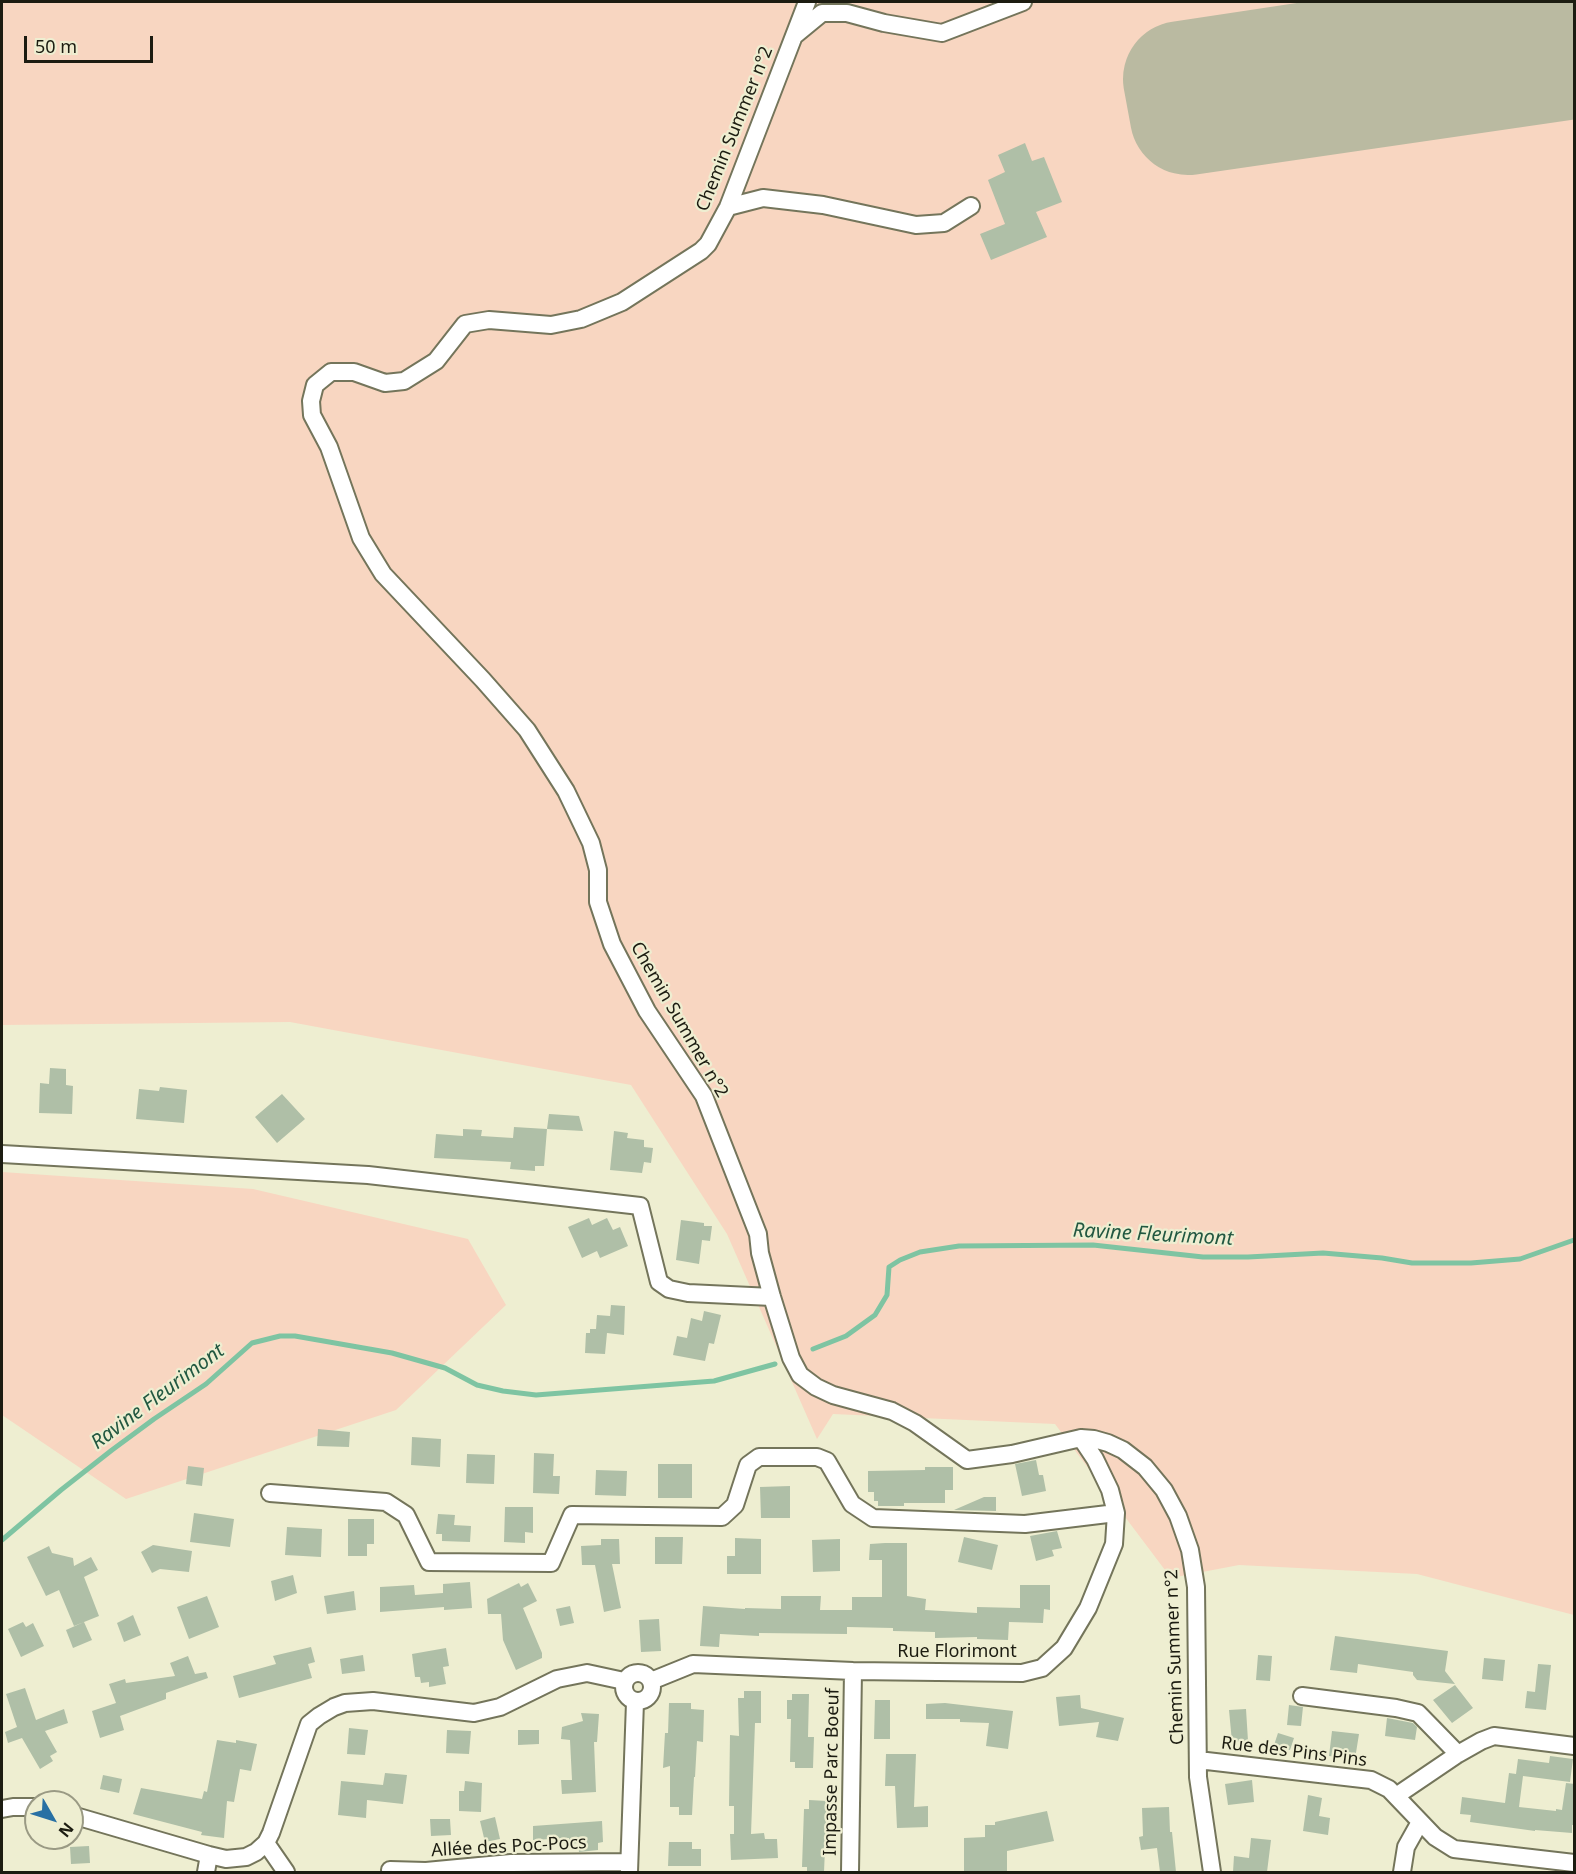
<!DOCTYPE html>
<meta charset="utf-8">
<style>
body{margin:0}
#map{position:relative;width:1576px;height:1874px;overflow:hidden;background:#eeeed1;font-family:"Noto Sans",sans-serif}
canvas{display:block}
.frame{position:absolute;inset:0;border:3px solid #1c1c11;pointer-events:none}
.north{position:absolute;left:24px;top:1790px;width:60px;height:60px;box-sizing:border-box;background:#eeeed1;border:2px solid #9a9a84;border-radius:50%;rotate:129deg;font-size:16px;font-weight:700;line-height:24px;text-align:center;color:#1c1c11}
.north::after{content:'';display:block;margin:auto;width:21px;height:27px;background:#2870a4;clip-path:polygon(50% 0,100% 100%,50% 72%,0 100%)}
.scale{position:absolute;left:24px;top:36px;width:129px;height:27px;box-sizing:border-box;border:3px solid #1c1c11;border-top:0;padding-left:8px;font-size:18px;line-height:21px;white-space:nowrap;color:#1c1c11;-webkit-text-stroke:4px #eeeed1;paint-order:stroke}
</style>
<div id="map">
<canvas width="1576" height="1874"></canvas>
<div class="frame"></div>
<div class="north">N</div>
<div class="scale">50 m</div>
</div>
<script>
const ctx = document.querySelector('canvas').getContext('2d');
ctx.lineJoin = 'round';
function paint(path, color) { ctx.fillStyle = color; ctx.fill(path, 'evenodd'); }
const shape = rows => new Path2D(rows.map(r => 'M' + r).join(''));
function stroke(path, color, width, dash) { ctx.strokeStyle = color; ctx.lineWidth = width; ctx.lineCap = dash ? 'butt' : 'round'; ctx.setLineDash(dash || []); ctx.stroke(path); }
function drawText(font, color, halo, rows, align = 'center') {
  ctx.font = font + ' "Noto Sans",sans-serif'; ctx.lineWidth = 4.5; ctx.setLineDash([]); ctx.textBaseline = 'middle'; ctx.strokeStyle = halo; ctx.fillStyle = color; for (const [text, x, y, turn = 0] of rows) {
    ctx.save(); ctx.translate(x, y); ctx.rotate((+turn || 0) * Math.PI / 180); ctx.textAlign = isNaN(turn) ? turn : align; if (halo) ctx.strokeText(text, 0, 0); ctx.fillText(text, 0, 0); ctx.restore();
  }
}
paint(shape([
 [2,2,1574,2,1574,1615,1417,1574,1239,1565,1171,1578,1055,1424,833,1414,817,1439,727,1234,631,1085,290,1022,2,1025],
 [2,1172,253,1189,468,1239,506,1305,396,1410,126,1499,2,1415]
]), '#f8d6c1');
stroke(shape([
 [813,1349,846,1336,875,1315,887,1295,889,1267,900,1260,920,1252,959,1246,1093,1245,1203,1257,1248,1257,1323,1253,1382,1258,1412,1263,1471,1263,1520,1259,1574,1240],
 [2,1540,61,1490,112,1450,154,1419,206,1384,252,1343,280,1336,295,1336,392,1353,445,1368,477,1385,503,1391,536,1395,714,1381,775,1364]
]), '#7ec4a2', 5);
stroke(shape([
 [1574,20,1181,79,1188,117,1574,61]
]), '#babaa1', 116);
paint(shape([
 [1025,143,1032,161,1044,157,1062,202,1036,212,1047,237,991,260,980,234,1005,224,988,180,1005,172,998,155],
 [50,1068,66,1069,66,1085,73,1086,72,1114,39,1113,40,1083,49,1084],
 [160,1087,187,1090,184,1123,136,1119,139,1089,159,1091],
 [282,1094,305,1119,277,1143,255,1117],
 [549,1114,579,1116,583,1131,547,1129],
 [514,1127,547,1129,544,1166,535,1166,535,1171,510,1169,511,1162,434,1158,436,1134,463,1136,463,1129,482,1130,481,1136,513,1138],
 [614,1131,628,1133,627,1138,644,1140,644,1147,653,1148,651,1163,644,1162,642,1173,610,1170],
 [589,1218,592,1225,607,1218,613,1230,620,1227,628,1246,600,1258,597,1251,582,1258,568,1227],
 [681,1220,704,1223,704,1226,712,1226,710,1241,702,1240,699,1264,676,1260],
 [611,1305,625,1306,624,1335,607,1333,605,1354,585,1353,586,1333,590,1333,590,1329,596,1329,597,1315,610,1316],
 [704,1311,721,1315,714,1344,709,1343,705,1361,673,1355,677,1336,687,1338,691,1318,702,1321],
 [318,1429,350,1432,349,1447,317,1446],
 [412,1437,441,1439,440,1467,411,1465],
 [534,1453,554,1454,553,1476,560,1476,559,1494,533,1493],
 [467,1454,495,1455,494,1484,466,1483],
 [1036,1460,1039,1475,1043,1475,1046,1491,1022,1496,1015,1464],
 [658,1464,692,1464,692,1498,658,1498],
 [188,1466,204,1468,202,1486,186,1484],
 [925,1467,953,1467,953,1490,945,1490,945,1503,904,1503,904,1506,878,1506,878,1501,874,1501,874,1492,868,1492,868,1471,925,1470],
 [596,1470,627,1471,626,1496,595,1495],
 [790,1486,790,1518,761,1518,760,1487],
 [984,1497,996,1497,996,1511,954,1510],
 [505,1507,533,1507,533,1533,525,1532,525,1543,504,1542],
 [194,1513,234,1519,230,1547,190,1542],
 [438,1514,455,1515,454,1525,471,1526,470,1542,442,1541,442,1534,436,1534],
 [348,1519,374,1519,374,1544,367,1544,367,1556,348,1556],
 [287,1527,322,1529,321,1557,285,1555],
 [1057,1531,1062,1548,1052,1550,1054,1556,1036,1561,1030,1536],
 [655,1537,683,1537,682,1564,655,1564],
 [964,1537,998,1545,992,1570,958,1562],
 [735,1538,761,1539,761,1574,727,1574,727,1556,735,1556],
 [601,1539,619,1539,620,1564,612,1564,621,1608,604,1612,595,1565,582,1565,581,1546,601,1545],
 [840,1539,840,1571,813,1572,812,1540],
 [885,1543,907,1543,907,1596,926,1599,925,1610,977,1613,977,1607,1020,1608,1020,1585,1050,1585,1050,1610,1044,1609,1043,1623,1009,1622,1008,1640,977,1639,977,1637,935,1638,935,1632,893,1631,893,1628,847,1627,847,1634,759,1633,759,1636,720,1634,719,1647,700,1646,703,1606,745,1609,745,1608,781,1609,781,1596,821,1596,820,1610,852,1610,852,1597,882,1597,882,1560,869,1560,870,1544],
 [153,1545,192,1551,189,1572,160,1569,152,1573,141,1552],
 [49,1546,52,1553,73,1558,74,1566,91,1557,98,1570,84,1577,99,1616,74,1626,59,1590,46,1596,27,1557],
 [293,1575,297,1593,275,1601,271,1581],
 [470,1582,472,1608,444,1610,444,1607,380,1612,380,1587,414,1585,415,1595,443,1593,443,1584],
 [519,1583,521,1587,528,1583,537,1601,523,1608,542,1653,542,1658,516,1670,503,1640,501,1614,488,1614,487,1599],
 [354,1591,356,1610,327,1614,324,1596],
 [207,1596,219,1627,189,1639,177,1607],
 [570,1606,574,1623,560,1626,556,1609],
 [133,1615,141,1635,124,1642,117,1623],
 [659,1619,661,1651,641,1652,639,1620],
 [23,1622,26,1627,33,1623,44,1646,21,1657,8,1629],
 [84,1622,92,1640,73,1648,66,1630],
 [1335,1636,1448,1651,1445,1671,1455,1684,1417,1680,1413,1675,1413,1672,1358,1664,1357,1673,1330,1670],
 [311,1647,315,1662,308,1664,312,1678,239,1698,233,1676,276,1664,273,1656],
 [446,1648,449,1666,443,1667,446,1684,429,1687,429,1682,421,1683,420,1677,415,1677,412,1654],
 [363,1655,365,1671,342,1674,340,1659],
 [1258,1655,1272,1656,1270,1681,1256,1680],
 [188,1656,195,1674,206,1672,208,1678,166,1693,166,1699,120,1716,124,1730,100,1738,92,1711,116,1703,109,1684,125,1679,126,1683,175,1676,170,1663],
 [1484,1658,1505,1660,1503,1681,1482,1679],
 [1538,1664,1551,1665,1546,1710,1525,1708,1527,1691,1535,1692],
 [1455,1685,1473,1708,1452,1723,1433,1700],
 [25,1688,36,1720,64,1709,68,1723,45,1731,57,1752,50,1756,53,1761,40,1769,22,1738,8,1743,5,1732,17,1727,6,1694],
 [744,1691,761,1691,761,1723,755,1723,751,1834,764,1833,765,1839,777,1839,778,1858,731,1860,730,1834,734,1834,734,1806,729,1806,730,1735,739,1736,738,1698,744,1698],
 [792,1694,809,1694,808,1737,814,1737,813,1768,795,1768,795,1762,790,1762,791,1719,787,1719,787,1700,792,1700],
 [1080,1695,1081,1708,1124,1718,1118,1741,1096,1737,1099,1722,1059,1726,1056,1697],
 [875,1700,890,1700,890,1739,874,1739],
 [669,1703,691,1703,691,1709,704,1710,703,1742,697,1741,695,1777,694,1777,692,1815,679,1815,679,1807,670,1807,670,1766,663,1768,665,1733,668,1733],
 [945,1703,1013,1711,1008,1749,986,1746,989,1723,960,1722,960,1719,926,1719,926,1704],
 [1289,1705,1303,1707,1301,1726,1287,1725],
 [1246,1709,1248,1741,1232,1742,1229,1710],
 [581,1713,599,1714,597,1742,594,1742,596,1792,562,1794,561,1780,572,1780,570,1740,561,1739,562,1727,583,1721],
 [1387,1718,1413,1723,1417,1727,1415,1740,1385,1736],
 [349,1728,368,1730,365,1755,347,1754],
 [447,1730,471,1731,469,1754,446,1753],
 [518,1730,539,1730,539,1744,518,1745],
 [1332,1731,1359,1734,1355,1759,1329,1756],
 [1278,1733,1294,1738,1290,1750,1274,1745],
 [217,1740,236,1743,236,1740,257,1744,251,1771,240,1769,234,1802,227,1801,224,1838,201,1835,202,1832,133,1814,141,1788,202,1799,204,1791,207,1792],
 [886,1754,916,1754,914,1807,928,1806,928,1827,897,1828,895,1786,885,1786],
 [1550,1756,1573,1759,1570,1782,1523,1776,1519,1807,1556,1811,1556,1809,1562,1810,1566,1783,1575,1784,1575,1825,1572,1825,1572,1833,1535,1830,1535,1831,1470,1822,1471,1815,1460,1814,1462,1797,1505,1803,1509,1773,1516,1774,1518,1759,1549,1763],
 [385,1773,407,1775,403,1804,367,1800,366,1818,338,1815,341,1781,383,1785],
 [103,1775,122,1779,119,1793,100,1789],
 [1252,1780,1254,1802,1228,1805,1225,1784],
 [465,1781,482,1783,481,1812,459,1811,459,1791,464,1791],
 [1308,1795,1322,1798,1319,1816,1330,1818,1328,1835,1303,1831],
 [809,1800,827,1801,824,1872,807,1872,807,1867,802,1867,804,1809,809,1809],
 [1169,1807,1170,1832,1172,1832,1176,1872,1160,1872,1157,1848,1141,1850,1139,1837,1143,1836,1142,1808],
 [1047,1811,1054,1841,1007,1851,1007,1872,964,1872,964,1838,985,1837,985,1825,995,1825,995,1822],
 [495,1817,500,1839,485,1842,480,1821],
 [430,1819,450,1819,451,1835,431,1836],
 [602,1821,603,1842,598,1843,598,1850,579,1852,578,1843,569,1844,569,1838,533,1840,533,1826],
 [1251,1838,1271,1840,1267,1872,1233,1872,1234,1856,1249,1858],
 [669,1842,692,1842,692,1849,701,1849,701,1866,668,1866],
 [89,1846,90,1863,71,1864,70,1847]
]), '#afbfa7');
const minor = shape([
 [807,2,728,207,708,244,701,251,622,302,581,319,551,325,489,320,465,324,436,361,404,381,385,383,354,372,331,372,315,385,311,401,312,415,329,447,361,538,383,574,483,680,527,730,566,791,591,843,598,870,598,902,612,944,647,1011,704,1096,758,1234,760,1253,772,1297,791,1358,800,1375,816,1387,833,1395,892,1411,915,1423,967,1460,1012,1454,1081,1438,1094,1439,1108,1443,1123,1450,1145,1467,1164,1490,1178,1516,1190,1550,1196,1587,1198,1777,1212,1872],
 [794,36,822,13,847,13,884,23,942,33,1023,2],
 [728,207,763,198,823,205,916,225,944,223,971,206],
 [2,1154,368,1175,640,1206,659,1282,669,1289,688,1293,772,1297],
 [270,1493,386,1502,406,1515,429,1562,551,1563,572,1515,722,1517,735,1505,748,1465,759,1457,817,1457,827,1461,852,1504,873,1518,1025,1524,1116,1513],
 '624 1687a14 14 0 1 1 28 0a14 14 0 1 1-28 0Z',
 [651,1681,693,1664,853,1671,1022,1673,1042,1668,1064,1648,1088,1608,1114,1544,1116,1513,1110,1490,1095,1459,1081,1438],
 [1302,1696,1396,1708,1418,1713,1458,1754],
 [1198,1760,1371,1780,1389,1789,1435,1837,1454,1849,1574,1863],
 [1396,1796,1458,1754,1481,1741,1494,1736,1574,1746],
 [2,1809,13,1807,36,1807],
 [72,1815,209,1855,226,1859,246,1857,256,1852,266,1843,271,1833,309,1724,319,1716,334,1707,345,1703,373,1701,474,1713,500,1707,557,1679,587,1673,624,1681],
 [266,1843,286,1872],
 [390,1870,426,1871,511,1863,629,1862],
 [206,1872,209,1855],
 [629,1872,635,1702],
 [850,1872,853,1671],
 [1402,1872,1406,1847,1420,1822]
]);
stroke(minor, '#74755b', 20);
stroke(minor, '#fff', 16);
drawText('18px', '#1c1c11', '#eeeed1', [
 ["Chemin Summer n°2",735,129,-68],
 ["Chemin Summer n°2",679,1020,60],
 ["Rue Florimont",957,1652],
 ["Chemin Summer n°2",1175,1657,-92],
 ["Rue des Pins Pins",1294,1752,7],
 ["Impasse Parc Boeuf",832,1772,-89],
 ["Allée des Poc-Pocs",509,1847,-3]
]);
drawText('italic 20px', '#225841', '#eeeed1', [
 ["Ravine Fleurimont",1153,1235,3],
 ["Ravine Fleurimont",158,1397,-37]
]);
</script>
